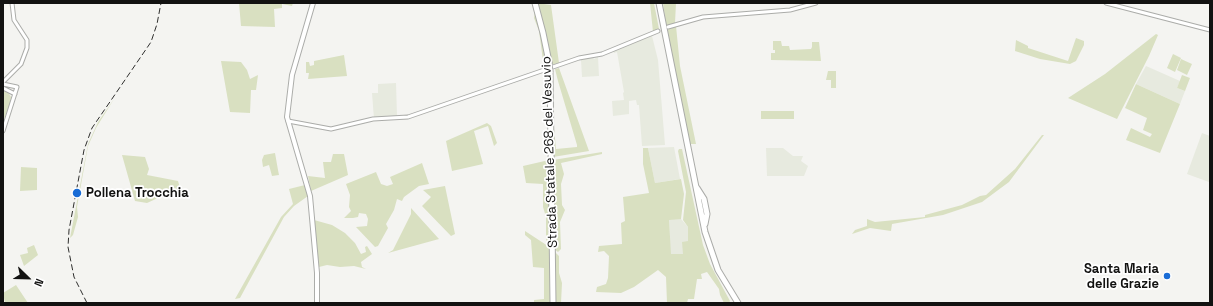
<!DOCTYPE html>
<style>
body{margin:0}
#map{position:relative;width:1213px;height:306px;overflow:hidden;background:#f4f4f1;font-family:"Space Grotesk",sans-serif}
canvas{display:block}
.frame{position:absolute;inset:0;border:4px solid #121211;pointer-events:none}
.north{position:absolute;left:8px;top:258px;width:40px;height:40px;-webkit-text-stroke:3px #fff;paint-order:stroke;rotate:113deg;font-size:11px;font-weight:700;line-height:16px;text-align:center;color:#121211}
.north::after{content:'';display:block;margin:auto;width:14px;height:18px;background:#121211;clip-path:polygon(50% 0,100% 100%,50% 72%,0 100%)}
</style>
<div id="map">
<canvas width="1213" height="306"></canvas>
<div class="frame"></div>
<div class="north">N</div>
</div>
<script>
const ctx = document.querySelector('canvas').getContext('2d');
ctx.lineJoin = 'round';
function paint(path, color) { ctx.fillStyle = color; ctx.fill(path, 'evenodd'); }
const shape = rows => new Path2D(rows.map(r => 'M' + r).join(''));
function stroke(path, color, width, dash) { ctx.strokeStyle = color; ctx.lineWidth = width; ctx.lineCap = dash ? 'butt' : 'round'; ctx.setLineDash(dash || []); ctx.stroke(path); }
function drawText(font, color, halo, rows, align = 'center') {
  ctx.font = font + ' "Space Grotesk",sans-serif'; ctx.lineWidth = 3.5; ctx.setLineDash([]); ctx.textBaseline = 'middle'; ctx.strokeStyle = halo; ctx.fillStyle = color; for (const [text, x, y, turn = 0] of rows) {
    ctx.save(); ctx.translate(x, y); ctx.rotate((+turn || 0) * Math.PI / 180); ctx.textAlign = isNaN(turn) ? turn : align; if (halo) ctx.strokeText(text, 0, 0); ctx.fillText(text, 0, 0); ctx.restore();
  }
}
paint(shape([
 [652,36,658,60,665,145,642,146,639,105,637,105,636,100,629,101,629,114,613,116,612,101,624,100,623,93,624,92,617,52,614,53,613,51],
 [593,57,594,59,598,57,599,76,582,77,581,60],
 [1146,66,1180,81,1177,88,1185,91,1180,104,1136,84],
 [396,83,397,116,374,119,372,93,378,93,378,84],
 [1202,133,1210,136,1209,182,1187,174],
 [674,147,680,179,655,183,648,148],
 [766,148,783,148,793,156,803,156,801,161,808,166,804,176,767,176],
 [669,219,681,219,688,227,688,242,683,254,670,254]
]), '#e7eadf');
paint(shape([
 [239,3,293,3,292,6,282,4,282,8,274,9,275,27,241,26],
 [537,3,551,5,559,63,551,65],
 [650,3,654,3,659,29,653,32],
 [663,3,676,3,675,23,666,26],
 [535,11,546,57,546,67,544,68,539,31,534,18],
 [676,26,680,66,696,144,689,144,667,30],
 [1156,34,1158,35,1149,56,1117,119,1068,98,1105,74],
 [1076,38,1084,41,1084,45,1076,61,1070,64,1040,59,1015,51,1016,40,1028,46,1028,48,1068,61],
 [773,41,781,41,782,46,789,46,790,50,811,49,812,47,812,42,819,42,821,61,771,60,771,53,775,53,775,50,773,50],
 [1173,54,1181,58,1175,72,1167,68],
 [344,55,347,76,308,79,309,73,306,73,306,62,309,62,310,66,314,65,314,61],
 [1181,59,1192,64,1187,75,1177,70],
 [221,61,241,62,247,70,250,79,258,75,256,90,251,90,250,113,230,112],
 [559,68,589,151,553,157,553,117,556,149,577,147,577,145,558,81,555,69],
 [828,71,836,71,836,88,831,88,831,80,826,80],
 [1182,75,1190,78,1185,91,1177,88],
 [1136,84,1180,104,1160,153,1126,140,1131,128,1150,137,1152,134,1143,130,1147,118,1125,108],
 [3,90,8,92,11,97,10,104,3,122],
 [114,99,96,128,88,146,77,207,78,217,73,235,70,238,88,144,98,122],
 [761,111,794,111,794,119,761,119],
 [487,123,491,126,497,143,494,146,488,126,474,131,483,164,452,171,446,141],
 [1042,135,1044,135,1009,182,982,202,943,215,892,224,891,231,870,228,852,234,855,230,867,226,867,219,875,222,925,217,925,215,962,205,980,196,986,195,1015,169],
 [643,148,648,148,655,183,681,179,684,194,681,219,669,220,671,254,683,254,682,242,688,241,688,227,683,220,686,192,678,151,679,149,682,149,703,245,710,264,730,301,729,303,724,303,720,295,719,289,707,272,701,274,702,279,697,279,694,299,688,299,687,303,667,303,666,277,658,270,634,287,621,293,596,292,597,287,606,284,608,278,609,256,604,251,598,252,599,246,622,244,621,223,625,221,623,197,649,193,643,164],
 [602,152,602,154,561,163,564,174,561,184,562,205,565,210,560,222,561,249,558,252,554,249,553,160],
 [275,153,278,170,279,175,272,176,269,165,263,167,262,160,264,155],
 [333,154,344,154,348,175,311,191,308,176,325,178,323,162,331,162],
 [122,155,145,157,149,169,147,175,178,181,180,188,147,203,135,201],
 [549,160,551,246,546,240,546,217,543,207,543,184,526,183,523,166],
 [422,163,429,184,419,186,404,197,402,201,397,199,394,210,386,224,388,228,378,246,375,247,356,227,367,226,368,219,366,214,359,213,358,217,353,218,344,218,351,211,349,207,350,195,346,184,376,172,381,184,387,186,393,184,390,177],
 [21,167,37,168,37,190,20,191],
 [305,185,308,196,294,206,284,217,240,298,235,299,281,217,293,204,289,189],
 [445,186,455,234,451,236,422,206,431,197,423,190],
 [411,208,439,239,388,253,393,250,411,214],
 [314,220,332,225,345,233,355,243,361,254,366,252,365,247,367,246,372,254,361,262,362,267,366,269,354,266,340,267,327,265,319,267],
 [525,231,548,246,551,251,551,303,534,302,534,300,544,299,544,268,533,267,531,240,525,235],
 [34,245,38,255,24,266,20,255,28,253,27,248],
 [554,251,559,256,559,273,562,283,561,303,555,303],
 [16,285,28,303,5,303,3,293]
]), '#d9e0c1');
const minor = shape([
 [1106,3,1210,30],
 [668,27,703,17,790,10,816,3],
 [3,82,21,64,27,48,27,40,14,20,12,3],
 [3,84,17,87,3,131],
 [3,88,15,94],
 [288,121,331,129,373,119,408,117,579,58,602,54,658,31]
]);
const major = shape([
 [313,3,292,75,287,117,310,196,317,273,317,303]
]);
const highway = shape([
 [535,3,543,33,549,62],
 [659,3,705,232,718,270,738,303],
 [550,72,553,303],
 [697,188,704,199,707,214,705,224]
]);
stroke(minor, '#abaca9', 5);
stroke(major, '#abaca9', 6);
stroke(highway, '#abaca9', 7);
stroke(minor, '#fff', 3);
stroke(major, '#fff', 4);
stroke(highway, '#fff', 5);
stroke(shape([
 [87,303,74,277,68,247,69,230,84,150,92,128,151,42,157,24,161,3]
]), '#2e2e2d', 1, [6, 3]);
const highwayBridge = shape([
 [549,62,550,72]
]);
stroke(highwayBridge, '#abaca9', 7, []);
stroke(highwayBridge, '#fff', 5);
for (const [x, y, r, color] of [
 [77,193,5,"#196cd6"],
 [1167,276,4,"#196cd6"]
]) { const dot = new Path2D(); dot.arc(x, y, r, 0, 2 * Math.PI); ctx.fillStyle = color; ctx.fill(dot); stroke(dot, '#fff', 1.5); }
drawText('13px', '#121211', '#fff', [
 ["Strada Statale 268 del Vesuvio",550,152,-92]
]);
drawText('bold 13px', '#121211', '#fff', [
 ["Pollena Trocchia",86,193],
 ["Santa Maria",1159,269,"right"],
 ["delle Grazie",1159,284,"right"]
], 'left');
</script>
